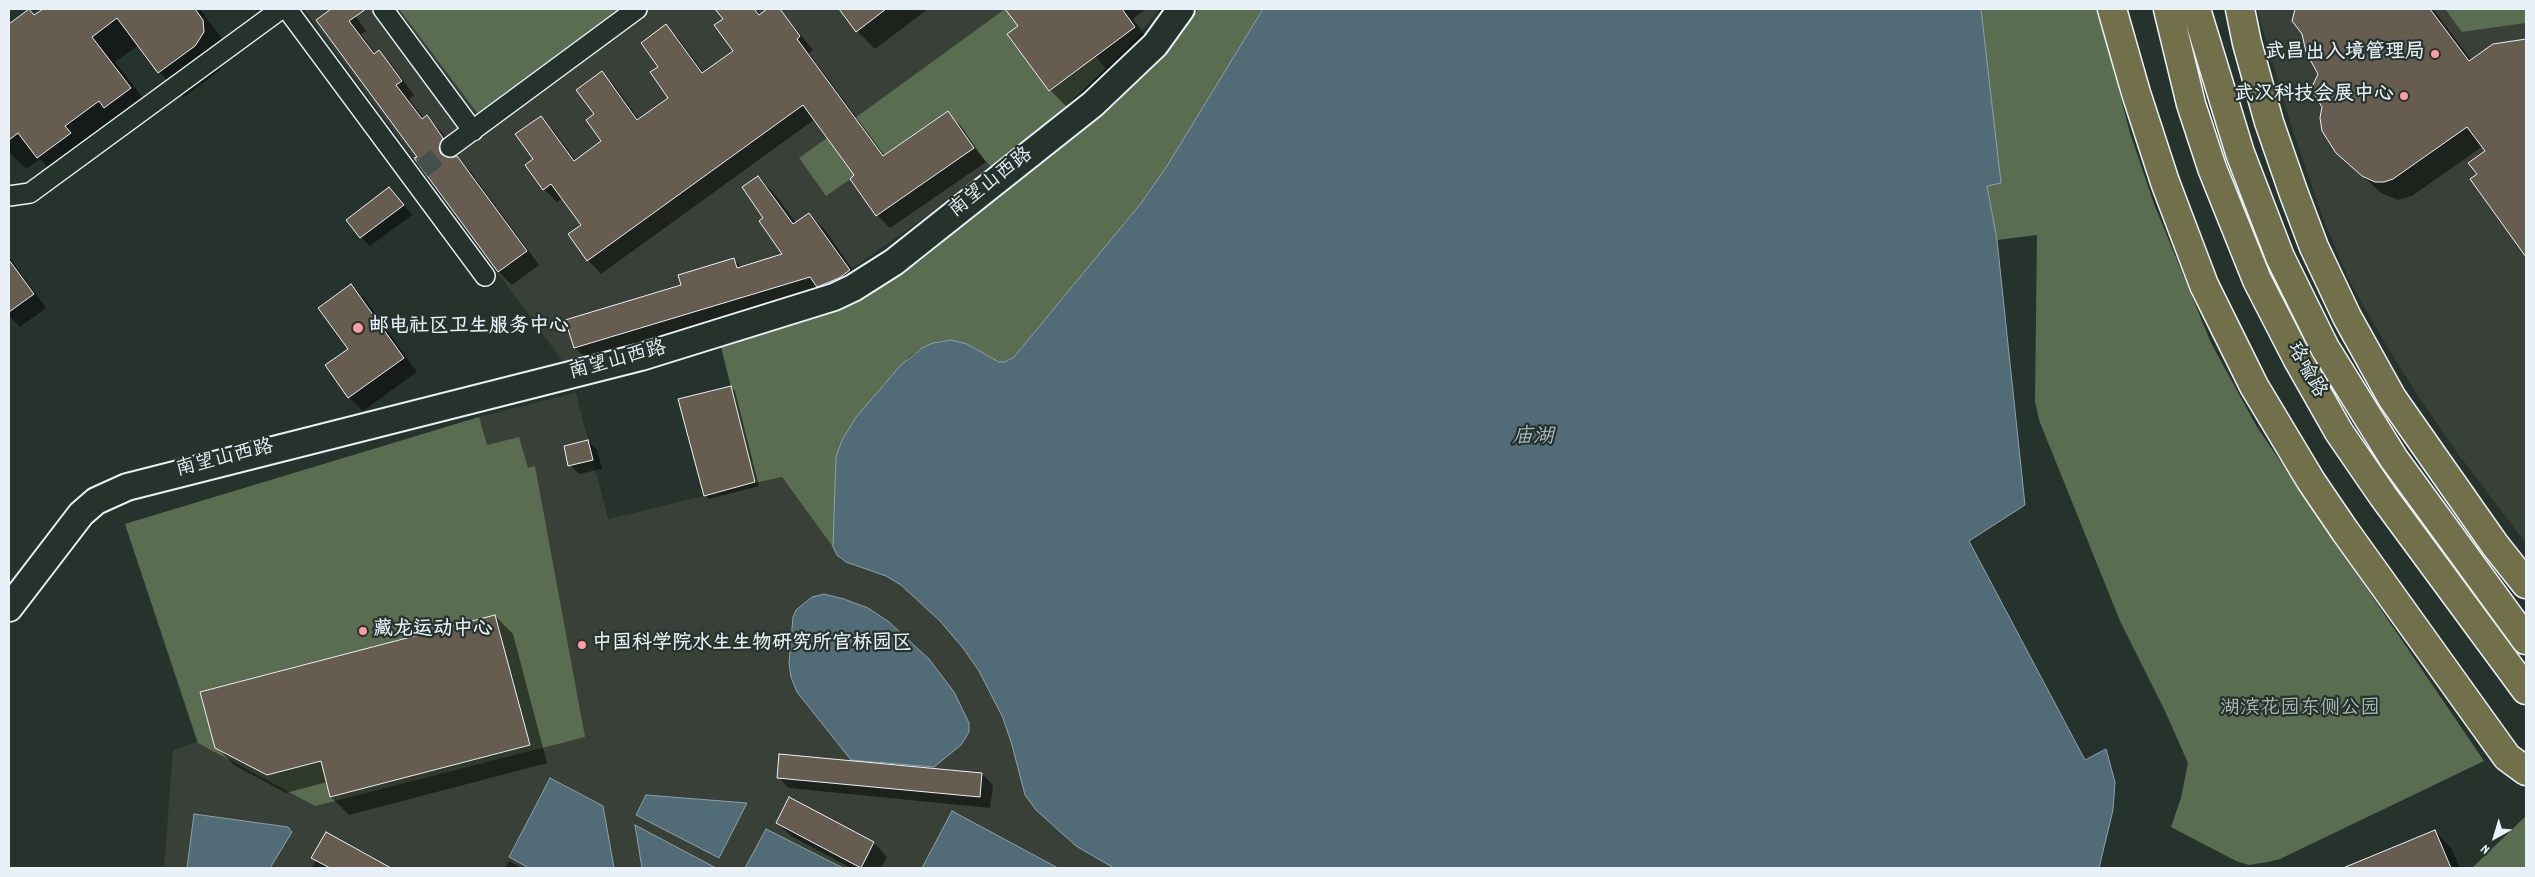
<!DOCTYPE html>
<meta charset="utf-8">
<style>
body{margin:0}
#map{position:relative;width:2535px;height:877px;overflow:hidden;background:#26332d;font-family:Dekko,sans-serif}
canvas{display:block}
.frame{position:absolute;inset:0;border:10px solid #e8f1f8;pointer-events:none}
.north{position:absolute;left:2470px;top:812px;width:50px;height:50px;-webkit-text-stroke:4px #26332d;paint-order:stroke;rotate:219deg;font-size:14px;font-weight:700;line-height:20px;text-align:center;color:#e8f1f8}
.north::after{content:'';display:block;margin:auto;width:18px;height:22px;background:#e8f1f8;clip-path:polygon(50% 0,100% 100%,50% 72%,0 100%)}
</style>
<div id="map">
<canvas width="2535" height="877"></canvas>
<div class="frame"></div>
<div class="north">N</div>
</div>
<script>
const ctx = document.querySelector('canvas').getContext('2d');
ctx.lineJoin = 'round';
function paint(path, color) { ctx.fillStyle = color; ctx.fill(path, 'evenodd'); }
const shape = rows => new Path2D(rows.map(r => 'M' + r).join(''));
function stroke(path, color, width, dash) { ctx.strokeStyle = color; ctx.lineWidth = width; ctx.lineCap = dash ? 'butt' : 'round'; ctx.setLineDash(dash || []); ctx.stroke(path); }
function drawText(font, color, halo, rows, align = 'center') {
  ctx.font = font + ' Dekko,"LXGW WenKai TC",sans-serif'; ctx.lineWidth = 4.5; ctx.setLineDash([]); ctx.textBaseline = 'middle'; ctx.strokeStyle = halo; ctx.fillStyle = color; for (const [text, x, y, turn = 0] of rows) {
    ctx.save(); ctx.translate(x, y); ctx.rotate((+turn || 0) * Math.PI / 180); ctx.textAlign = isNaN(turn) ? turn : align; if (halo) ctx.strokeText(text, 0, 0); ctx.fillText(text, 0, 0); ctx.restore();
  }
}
paint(shape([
 [304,9,1160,9,1125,50,1054,119,927,216,820,291,567,367],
 [2257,9,2445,9,2463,32,2526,23,2525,542,2459,455,2418,396,2382,338,2349,280,2323,218,2292,128],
 [576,393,608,519,782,477,833,546,890,522,1196,868,164,868,173,750,197,742,125,524,479,417]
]), '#394038');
paint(shape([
 [399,9,620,9,478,114],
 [1005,9,1018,26,1007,35,1049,90,1095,56,1106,68,1057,115,991,167,974,148,947,111,826,196,799,158,827,138,870,140,855,118],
 [1198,9,1263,9,1167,166,1142,202,1014,357,1005,362,999,362,967,344,951,340,941,341,922,348,910,356,856,417,842,440,836,457,833,547,782,477,755,483,721,347,841,310,920,261,1136,80,1183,32],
 [1981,9,2098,9,2130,133,2154,204,2211,343,2257,427,2484,761,2280,859,2268,862,2249,865,2236,861,2171,827,2181,798,2188,763,2165,711,2120,621,2039,420,2035,401,2037,235,1997,240,1987,186,2001,183],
 [2445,9,2526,9,2526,23,2462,32],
 [479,417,487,445,519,437,528,468,535,466,585,737,315,806,198,743,125,524],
 [2526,816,2526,868,2472,868]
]), '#5b6d50');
const water = shape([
 [1263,9,1981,9,2001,183,1987,186,1997,240,2025,505,1969,541,2085,760,2106,749,2115,782,2113,810,2099,868,1114,868,1076,846,1036,810,1025,795,1012,745,1003,718,979,671,963,648,940,621,901,585,886,576,846,562,837,555,833,547,836,457,842,440,856,417,901,365,922,348,933,343,951,340,967,344,999,362,1005,362,1014,357,1142,202,1167,166,1263,9],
 [824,594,844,599,868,608,889,622,929,659,954,692,969,723,969,732,961,745,934,767,851,760,797,692,791,677,789,663,793,617,796,610,812,597,824,594],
 [550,778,603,806,614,868,529,868,509,857,550,778],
 [646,795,747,803,719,858,636,815,646,795],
 [952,811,1058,868,922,868,952,811],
 [194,814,288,827,292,832,270,868,187,868,194,814],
 [635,825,716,868,642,868,635,825],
 [766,829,843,868,745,868,766,829]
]);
paint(water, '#516c76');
stroke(water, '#8da1aa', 1);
paint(shape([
 [25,9,33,9,31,12,35,16,45,9,200,9,227,46,228,57,219,71,184,97,159,72,139,45,115,62,155,113,130,132,123,126,89,151,94,158,63,182,40,159,26,169,9,152,9,25,28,11],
 [333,9,348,9,355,15,366,31,361,34,376,54,379,52,392,65,414,95,409,99,424,119,427,117,440,130,456,152,453,159,457,157,470,171,539,265,512,285,498,271,419,157,317,20],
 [716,9,756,9,761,15,769,9,780,9,813,50,809,53,885,156,947,112,961,126,986,162,890,228,877,215,856,176,815,119,601,274,588,260,583,225,563,198,557,202,544,189,535,159,541,117,554,131,576,161,603,142,596,114,602,73,615,86,639,120,670,98,660,67,666,26,679,39,704,73,735,51,724,20],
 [840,9,928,9,875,49,857,31],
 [1007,9,1146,9,1133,19,1152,45,1068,108,1050,90,1020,26],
 [2298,9,2433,9,2472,61,2494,45,2526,40,2526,255,2471,180,2478,174,2487,151,2483,146,2412,196,2398,200,2381,193,2337,152,2327,139,2321,118,2323,107,2319,74,2303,33,2297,27,2293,16],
 [758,177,774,193,796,223,809,214,825,230,865,287,592,364,575,348,567,321,682,285,734,260,742,267,784,254,765,218],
 [389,188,412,215,370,246,361,237],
 [9,257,46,308,20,327,9,316],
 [351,286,365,299,417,372,363,411,349,397],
 [731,387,735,391,759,486,709,499,705,495],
 [588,441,597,450,602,469,579,474,570,465],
 [495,616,513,634,547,763,349,815,331,797,327,782,286,793,234,765,216,747],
 [982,774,993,785,990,808,789,788,779,778],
 [790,799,874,843,887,857,881,868,851,868,791,836,777,823],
 [2435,831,2451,848,2460,868,2345,868],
 [313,858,379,864,384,868,311,868,316,861],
 [509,861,522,868,505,868]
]), '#0007');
const building = shape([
 [29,9,34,15,43,9,195,9,203,20,204,32,195,46,158,73,117,18,92,37,131,88,104,108,99,101,65,126,71,133,37,158,18,133,9,140,9,24,29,9],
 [331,9,366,9,349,21,374,54,379,50,402,81,396,85,422,119,427,115,443,138,439,148,441,154,451,158,457,156,527,251,498,272,414,158,417,157,316,20,331,9],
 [715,9,754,9,759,15,767,9,780,9,800,36,797,39,883,156,948,111,974,148,876,216,850,179,854,175,803,105,587,261,568,234,581,225,551,184,543,190,525,165,533,159,515,134,541,116,574,161,601,141,586,120,594,114,576,90,602,71,637,120,668,98,650,72,658,67,641,43,666,24,702,73,733,51,714,25,723,19,715,9],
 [839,9,886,9,856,32,839,9],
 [1005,9,1122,9,1135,27,1049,91,1007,34,1018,26,1005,9],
 [2295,9,2430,9,2469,61,2493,44,2526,39,2526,257,2470,179,2477,174,2468,163,2485,151,2467,127,2393,179,2384,182,2375,182,2362,176,2336,153,2322,131,2320,118,2322,107,2311,89,2318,74,2306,52,2302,34,2292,21,2295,9],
 [758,176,793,224,809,213,850,270,839,278,817,287,810,277,574,348,565,320,681,285,678,275,734,258,737,268,782,254,759,221,763,218,742,187,758,176],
 [389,187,404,205,360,238,346,220,389,187],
 [9,260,34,294,9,312,9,260],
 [351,284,404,358,348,398,325,365,348,349,318,308,351,284],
 [731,386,755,482,704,496,678,399,731,386],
 [588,440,593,460,568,466,564,446,588,440],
 [495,615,530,745,330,797,321,761,267,775,215,748,200,692,495,615],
 [779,754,982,773,980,797,777,778,779,754],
 [789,797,874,842,861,868,776,823,789,797],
 [2435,830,2451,868,2343,868,2435,830],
 [326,832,391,868,330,868,311,858,326,832]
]);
paint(building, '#665d50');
stroke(building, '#e8f1f8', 1);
stroke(shape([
 [422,169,450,147]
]), '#43504b', 19, [19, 9]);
const street = shape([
 [287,9,485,276],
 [383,9,473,131],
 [450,147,637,9],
 [9,196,30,193,281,9]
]);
const secondary = shape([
 [9,608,81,514,96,501,127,487,641,357,834,297,853,288,894,262,1093,104,1155,45,1181,9]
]);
const primary = shape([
 [2112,9,2136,93,2165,182,2204,285,2254,386,2311,481,2345,531,2507,757,2526,771],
 [2240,9,2247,43,2269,122,2294,194,2314,247,2347,317,2392,398,2495,545,2526,584]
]);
const highway = shape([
 [2168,9,2191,104,2212,168,2257,280,2297,358,2339,432,2383,496,2526,690],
 [2196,9,2240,153,2280,257,2325,348,2394,459,2526,640]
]);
stroke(street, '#e8f1f8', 22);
stroke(secondary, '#e8f1f8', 30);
stroke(primary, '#e8f1f8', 31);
stroke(highway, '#e8f1f8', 31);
stroke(street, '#26332d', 19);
stroke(secondary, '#26332d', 26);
stroke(primary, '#71704a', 28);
stroke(highway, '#71704a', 28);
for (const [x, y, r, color] of [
 [2435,54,5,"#ff9aa2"],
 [2404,96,5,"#ff9aa2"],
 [358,328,6,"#ff9aa2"],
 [363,631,5,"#ff9aa2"],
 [582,645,5,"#ff9aa2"]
]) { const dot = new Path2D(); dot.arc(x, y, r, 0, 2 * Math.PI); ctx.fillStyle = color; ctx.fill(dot); stroke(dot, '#26332d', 2); }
drawText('bold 20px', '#e8f1f8', '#26332d', [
 ["武昌出入境管理局",2425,54,"right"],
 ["武汉科技会展中心",2394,96,"right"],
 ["邮电社区卫生服务中心",369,328],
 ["藏龙运动中心",373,631],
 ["中国科学院水生生物研究所官桥园区",592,645]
], 'left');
drawText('20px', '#e8f1f8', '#26332d', [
 ["南望山西路",992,184,-38],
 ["南望山西路",618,362,-15],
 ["珞喻路",2305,371,61],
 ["南望山西路",225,460,-14]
]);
drawText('20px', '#b0bcb5', '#26332d', [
 ["湖滨花园东侧公园",2300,710]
]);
drawText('italic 21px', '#acbcc4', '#26332d', [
 ["庙湖",1533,439]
]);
</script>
